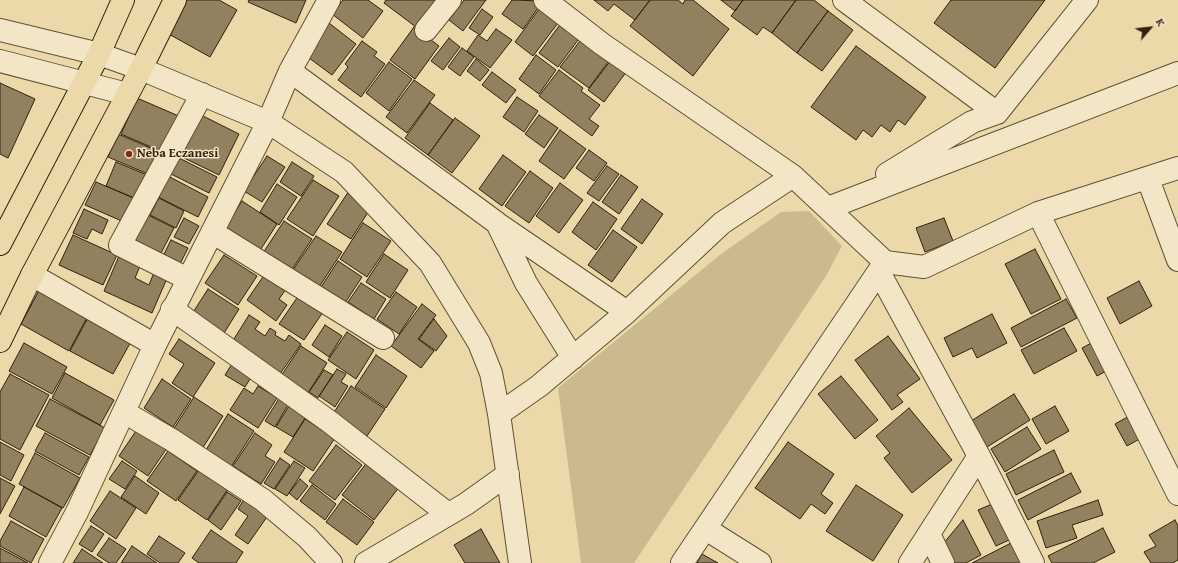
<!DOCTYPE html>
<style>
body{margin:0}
#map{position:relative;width:1178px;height:563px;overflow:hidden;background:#ecd9a9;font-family:"Gentium Book Plus",serif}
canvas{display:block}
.north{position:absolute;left:1130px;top:8px;width:40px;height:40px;-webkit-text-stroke:3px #f3e6c7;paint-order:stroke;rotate:62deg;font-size:11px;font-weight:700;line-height:16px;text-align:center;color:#30220e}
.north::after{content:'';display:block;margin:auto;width:14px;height:18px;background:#30220e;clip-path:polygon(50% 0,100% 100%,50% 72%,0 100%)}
</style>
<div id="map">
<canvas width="1178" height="563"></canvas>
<div class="north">K</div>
</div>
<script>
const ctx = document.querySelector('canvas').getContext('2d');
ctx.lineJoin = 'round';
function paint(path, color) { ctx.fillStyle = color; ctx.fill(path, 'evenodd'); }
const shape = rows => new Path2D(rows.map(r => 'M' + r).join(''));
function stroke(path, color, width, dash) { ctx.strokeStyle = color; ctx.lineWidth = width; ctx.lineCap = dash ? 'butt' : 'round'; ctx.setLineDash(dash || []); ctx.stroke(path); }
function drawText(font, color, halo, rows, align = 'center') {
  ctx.font = font + ' "Gentium Book Plus",serif'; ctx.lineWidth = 3; ctx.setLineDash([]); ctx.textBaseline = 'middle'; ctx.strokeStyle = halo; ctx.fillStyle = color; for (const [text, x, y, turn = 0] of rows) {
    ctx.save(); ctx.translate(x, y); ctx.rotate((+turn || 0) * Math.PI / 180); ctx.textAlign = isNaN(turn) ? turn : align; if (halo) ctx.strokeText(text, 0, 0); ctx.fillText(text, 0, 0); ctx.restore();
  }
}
paint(shape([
 [809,211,842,246,826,276,634,563,581,563,558,388,721,254,781,212]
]), '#ccba8f');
const building = shape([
 [185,0,219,0,237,10,210,57,167,33,185,0],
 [249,0,306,0,296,23,248,2,249,0],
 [343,0,368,0,383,11,363,38,332,14,343,0],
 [386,0,436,0,416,27,384,3,386,0],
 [464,0,486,0,463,31,449,20,464,0],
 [512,0,543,1,523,29,502,14,512,0],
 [594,0,650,0,635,20,614,4,608,11,594,0],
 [650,0,678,0,683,4,685,0,693,0,729,29,693,76,630,26,650,0],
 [721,0,743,0,735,11,721,0],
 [743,0,796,0,772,33,763,27,757,35,731,16,743,0],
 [796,0,814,0,828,11,797,53,772,33,796,0],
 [951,0,1045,0,995,68,934,23,951,0],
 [542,5,561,19,533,56,515,42,542,5],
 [482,9,493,17,480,35,469,28,482,9],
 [828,11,853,30,822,71,797,53,828,11],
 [562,22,581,36,558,67,539,53,562,22],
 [329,23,356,44,332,75,305,55,329,23],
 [414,27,439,46,415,79,390,60,414,27],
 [496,29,512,40,490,68,467,51,478,35,487,41,496,29],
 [583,37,611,58,589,88,560,67,583,37],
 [449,38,460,47,443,70,431,61,449,38],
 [362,41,377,52,374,56,385,64,361,97,338,80,348,67,345,64,362,41],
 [856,46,926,97,905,125,898,120,890,132,881,125,872,137,863,130,856,140,811,107,856,46],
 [462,48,474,57,460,76,448,67,462,48],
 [536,55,556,70,539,94,519,79,536,55],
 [476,59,489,70,480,81,467,71,476,59],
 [611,60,627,71,604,102,588,90,611,60],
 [389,62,412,79,389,111,366,93,389,62],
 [559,70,583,88,581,91,600,105,589,119,599,126,592,136,539,96,559,70],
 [492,72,516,90,506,103,482,85,492,72],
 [414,80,435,95,407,133,386,117,414,80],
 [0,83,35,99,8,158,0,154,0,83],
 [517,97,538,111,524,132,503,117,517,97],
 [137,98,181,117,165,153,121,134,137,98],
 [430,103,453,120,428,155,405,138,430,103],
 [201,115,239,134,219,175,180,156,201,115],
 [539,115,558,128,544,148,525,134,539,115],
 [455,118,480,136,452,173,428,155,455,118],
 [560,130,586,149,564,179,539,161,560,130],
 [118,134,158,151,148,174,108,157,118,134],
 [589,150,607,163,594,181,576,168,589,150],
 [503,155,526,172,502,206,479,189,503,155],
 [267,156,285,167,262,202,244,191,267,156],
 [177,157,217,177,209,193,169,173,177,157],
 [116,162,147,175,136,199,106,186,116,162],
 [292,162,314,176,301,196,280,182,292,162],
 [607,166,619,174,599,201,587,193,607,166],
 [530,171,553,188,529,223,505,206,530,171],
 [621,175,638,187,619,214,602,202,621,175],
 [168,176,208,197,198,217,158,197,168,176],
 [313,180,339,196,313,236,287,219,313,180],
 [96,182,134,198,124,222,85,205,96,182],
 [560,183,583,200,559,233,536,216,560,183],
 [277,184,297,197,279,225,260,212,277,184],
 [349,191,372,206,351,239,327,224,349,191],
 [159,198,184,211,176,228,150,215,159,198],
 [642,199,663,214,642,244,621,229,642,199],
 [242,201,277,224,259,252,224,229,242,201],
 [593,202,617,219,596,250,572,232,593,202],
 [84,209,108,220,102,234,92,229,87,239,73,233,84,209],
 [144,213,174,228,160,255,130,240,144,213],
 [184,218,199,226,189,244,174,237,184,218],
 [944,218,953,241,925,252,916,228,944,218],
 [284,221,312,239,291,271,263,253,284,221],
 [363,223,391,241,367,277,340,259,363,223],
 [613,230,637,247,612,282,588,265,613,230],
 [73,235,117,255,103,285,59,265,73,235],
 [316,236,342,252,319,287,293,270,316,236],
 [171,240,188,248,179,266,162,258,171,240],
 [1035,249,1061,299,1031,314,1005,264,1035,249],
 [384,254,408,270,390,298,366,282,384,254],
 [224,255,257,276,238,305,205,283,224,255],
 [119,256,140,266,135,278,149,285,155,270,168,276,152,313,104,291,119,256],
 [338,261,362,277,345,303,321,287,338,261],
 [265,274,286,289,279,299,287,305,276,321,247,300,265,274],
 [1139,281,1152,306,1120,324,1107,298,1139,281],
 [361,283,386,299,374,319,348,302,361,283],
 [41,287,89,314,69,351,21,324,41,287],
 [208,289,239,309,221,338,190,317,208,289],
 [301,292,325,309,304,340,279,324,301,292],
 [396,292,417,307,399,334,377,319,396,292],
 [1066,299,1077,318,1021,347,1011,328,1066,299],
 [422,304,436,315,418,339,434,351,421,368,391,346,422,304],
 [90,314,133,338,113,374,70,351,90,314],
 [992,314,1007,343,977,358,972,348,953,357,944,338,992,314],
 [249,315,260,322,255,329,265,336,270,328,276,332,275,335,285,341,289,335,301,344,280,374,232,342,249,315],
 [434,319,447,336,436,351,419,339,434,319],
 [325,325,342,336,329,357,312,345,325,325],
 [1064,328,1077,351,1034,374,1021,350,1064,328],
 [347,332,374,350,356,379,328,360,347,332],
 [888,336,920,379,897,395,903,402,892,410,855,360,888,336],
 [179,339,215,363,193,397,172,383,184,364,169,354,179,339],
 [1097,340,1112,368,1097,376,1082,348,1097,340],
 [24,343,67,367,52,394,9,371,24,343],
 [301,346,327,363,308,393,281,376,301,346],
 [376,355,407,376,386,408,355,387,376,355],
 [235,359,255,371,245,387,225,375,235,359],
 [337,369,346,374,341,382,348,386,335,407,319,396,337,369],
 [324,370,333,375,318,398,309,392,324,370],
 [65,373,114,400,100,425,52,398,65,373],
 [10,374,49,395,20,450,0,439,0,392,10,374],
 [841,376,878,420,855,439,818,394,841,376],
 [162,379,191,399,173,427,144,408,162,379],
 [258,386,277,398,258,428,230,410,244,388,253,394,258,386],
 [351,386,385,409,365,439,331,417,351,386],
 [1014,394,1030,420,987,447,971,421,1014,394],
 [194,397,223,416,202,449,173,430,194,397],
 [280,397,289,403,275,427,265,421,280,397],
 [50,399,105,428,90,455,36,426,50,399],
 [292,401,309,412,293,437,276,427,292,401],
 [1055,406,1069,431,1046,444,1032,419,1055,406],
 [909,408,952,460,912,493,884,458,890,453,876,436,909,408],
 [228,414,254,431,231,467,206,450,228,414],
 [1131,415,1143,437,1127,446,1115,424,1131,415],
 [305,419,335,438,313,471,284,452,305,419],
 [140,425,169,445,148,476,119,456,140,425],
 [1027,427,1041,449,1005,472,991,449,1027,427],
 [45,433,89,457,79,475,35,451,45,433],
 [255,433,272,445,265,456,275,462,261,484,233,466,255,433],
 [0,442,24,455,11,481,0,475,0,442],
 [788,442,834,474,821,494,833,503,825,514,811,504,800,519,755,488,788,442],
 [336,445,362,465,335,500,309,481,336,445],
 [1054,450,1064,472,1016,495,1006,474,1054,450],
 [168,451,197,471,176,501,147,481,168,451],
 [35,453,80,478,63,508,19,484,35,453],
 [280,458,290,465,274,489,264,483,280,458],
 [122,461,137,471,125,489,109,479,122,461],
 [294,461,305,468,287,496,275,489,294,461],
 [368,461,400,486,374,520,342,495,368,461],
 [201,467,230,486,207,520,178,500,201,467],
 [1071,473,1081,492,1028,520,1018,500,1071,473],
 [135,476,159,493,146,514,121,497,135,476],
 [0,478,15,486,0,514,0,478],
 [300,479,308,486,297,500,289,493,300,479],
 [312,485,336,504,325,520,300,501,312,485],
 [856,485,903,515,873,561,826,531,856,485],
 [24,487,62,508,46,537,9,516,24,487],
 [110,491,136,508,116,539,90,521,110,491],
 [227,492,241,501,221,530,208,520,227,492],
 [245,498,269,514,248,544,235,535,248,516,238,509,245,498],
 [343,499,374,522,357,545,326,522,343,499],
 [1098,500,1103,515,1072,525,1077,538,1046,548,1037,521,1098,500],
 [992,504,1009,540,996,546,978,510,992,504],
 [963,520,981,555,966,563,953,563,942,545,963,520],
 [1175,520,1178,526,1178,560,1173,563,1151,563,1144,552,1156,546,1149,535,1175,520],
 [11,521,44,539,31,563,0,546,0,541,11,521],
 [91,526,104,534,92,552,79,544,91,526],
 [1103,528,1115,552,1093,563,1052,563,1048,556,1103,528],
 [481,529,500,563,465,563,454,545,481,529],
 [211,530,243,552,236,563,199,563,192,558,211,530],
 [159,536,185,553,178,563,160,563,147,554,159,536],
 [109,538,126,549,116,563,109,563,97,555,109,538],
 [1011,543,1022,563,972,563,1011,543],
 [132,546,157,563,121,563,132,546],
 [0,548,28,563,0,563,0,548],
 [82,549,103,563,73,563,82,549],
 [702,554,718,563,697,563,702,554]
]);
paint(building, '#92815f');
stroke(building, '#30220e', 1);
const minor = shape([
 [545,0,602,44,793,176,885,262,924,267,1038,213,1178,168],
 [844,0,997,113],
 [0,30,99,54,141,69,268,122,344,172,430,263,479,343,491,373,499,414,520,563],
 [426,30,450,0],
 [0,61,127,94],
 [290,71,497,223,526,283,573,358],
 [887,174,972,122,997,113,1087,0],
 [1148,179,1178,260],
 [828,208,1178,73],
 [1038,213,1178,494],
 [498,224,627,312],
 [212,232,383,338],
 [879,272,979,456,1033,563],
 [32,275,155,345],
 [188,279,120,245,202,94],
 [172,309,330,422,448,514],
 [124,412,172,440,263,500,307,537,331,563],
 [499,414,539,386,627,312,722,223,793,176],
 [706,529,760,563],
 [929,534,943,563],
 [50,563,77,512,155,345,268,122,290,71,329,0],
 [366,563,466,504,508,474],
 [682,563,885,262],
 [910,563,979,456]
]);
const major = shape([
 [0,244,99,54,123,0],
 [0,341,32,275,141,69,175,0]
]);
stroke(minor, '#5f5035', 24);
stroke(major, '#30220e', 24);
stroke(minor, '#f3e6c7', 22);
stroke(major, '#ecd9a9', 22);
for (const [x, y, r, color] of [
 [129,154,4,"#8f2418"]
]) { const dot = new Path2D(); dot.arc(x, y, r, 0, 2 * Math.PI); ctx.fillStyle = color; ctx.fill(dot); stroke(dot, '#f3e6c7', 1.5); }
drawText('bold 13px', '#30220e', '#f3e6c7', [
 ["Neba Eczanesi",137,154]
], 'left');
</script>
